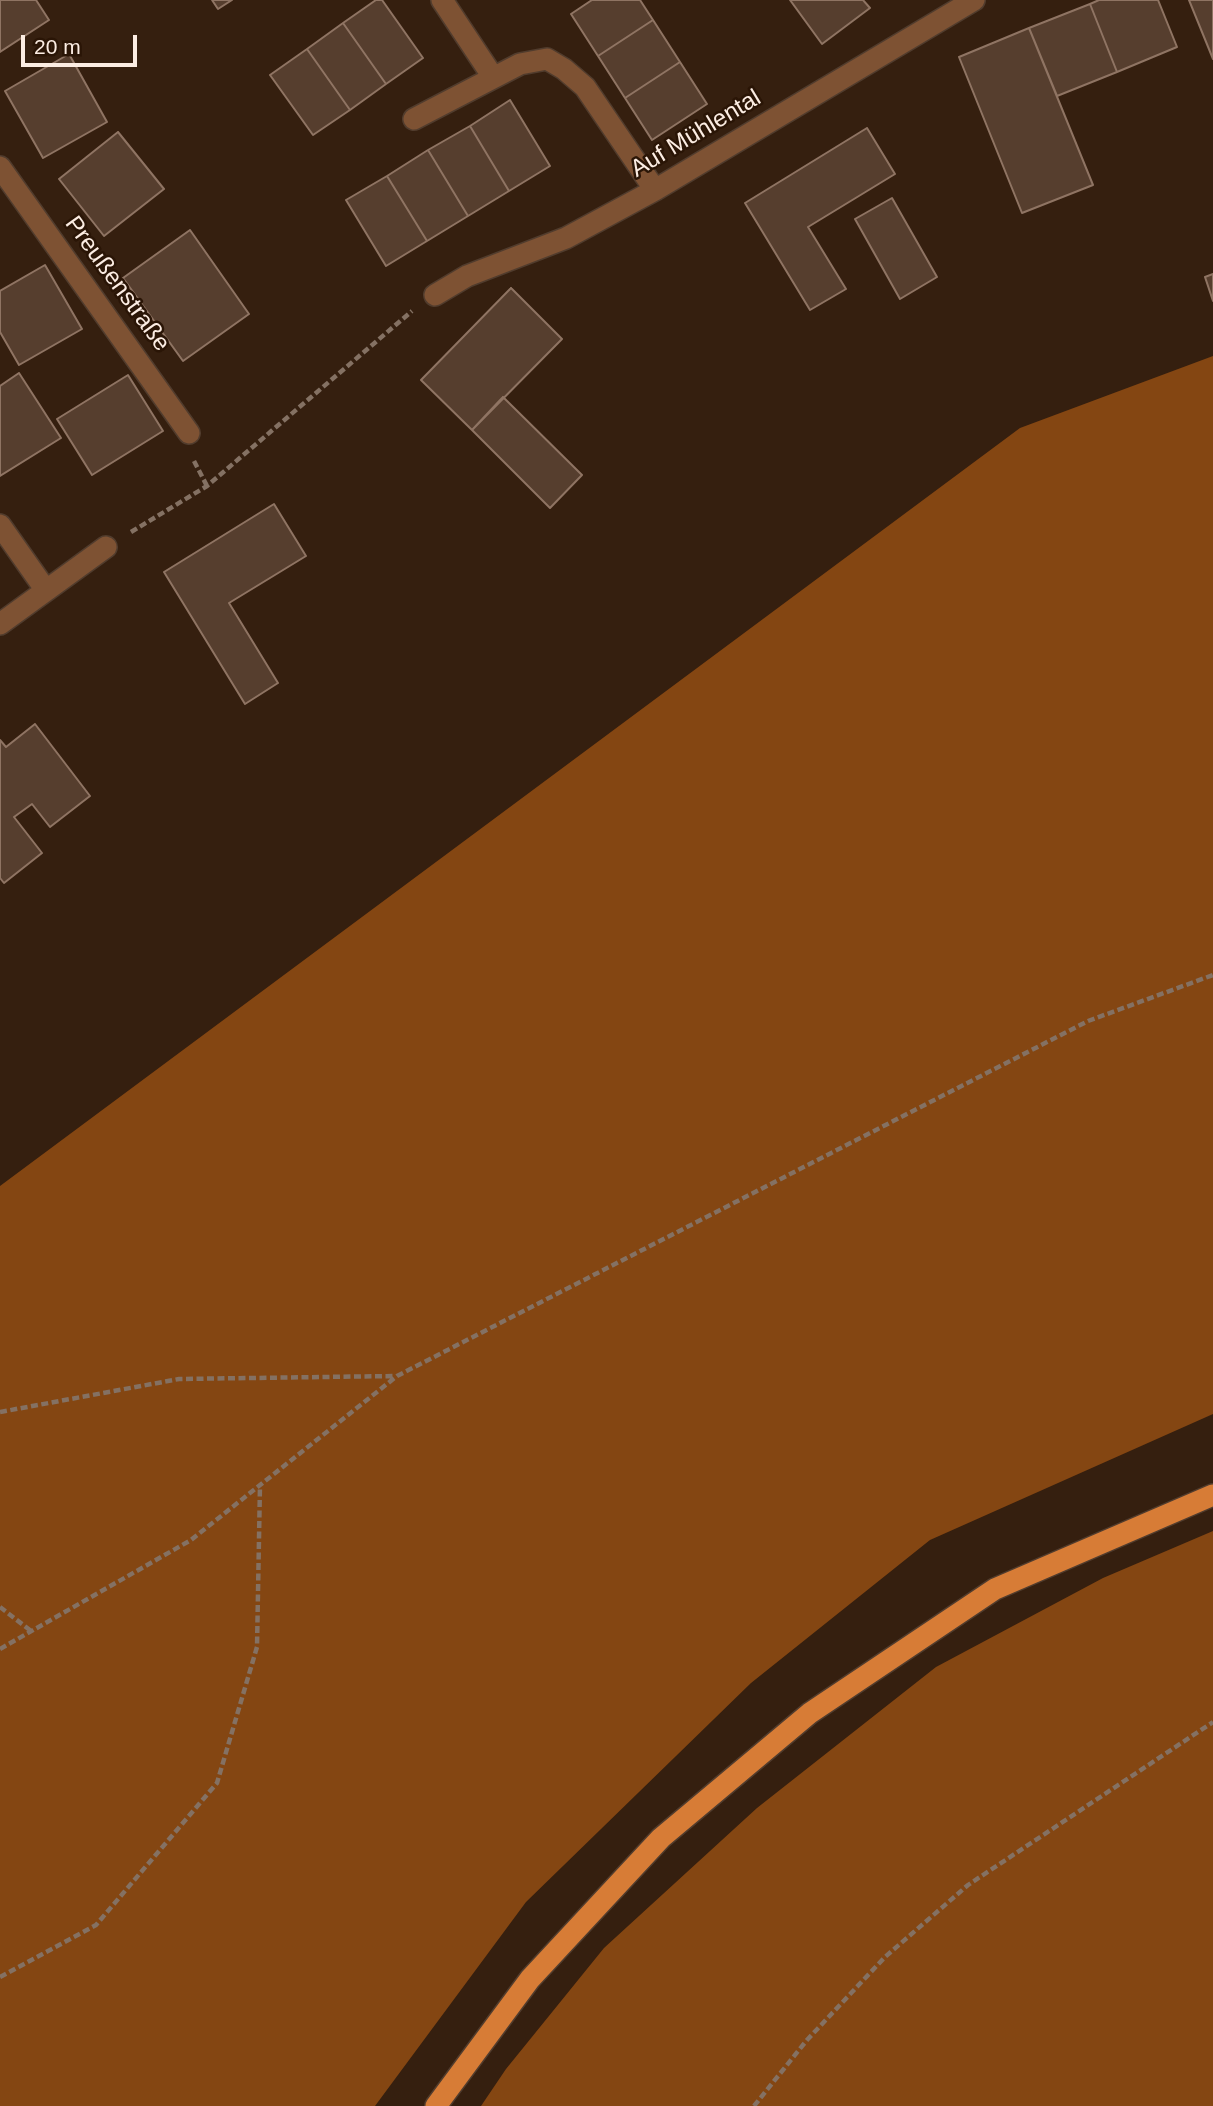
<!DOCTYPE html>
<meta charset="utf-8">
<style>
body{margin:0}
#map{position:relative;width:1213px;height:2106px;overflow:hidden;background:#351f0f;font-family:Arial,sans-serif}
canvas{display:block}
.scale{position:absolute;left:21px;top:35px;width:116px;height:32px;box-sizing:border-box;border:4px solid #fcede3;border-top:0;padding-left:9px;font-size:21px;line-height:24px;white-space:nowrap;color:#fcede3;-webkit-text-stroke:5px #2a1506;paint-order:stroke}
</style>
<div id="map">
<canvas width="1213" height="2106"></canvas>
<div class="scale">20 m</div>
</div>
<script>
const ctx = document.querySelector('canvas').getContext('2d');
ctx.lineJoin = 'round';
function paint(path, color) { ctx.fillStyle = color; ctx.fill(path, 'evenodd'); }
const shape = rows => new Path2D(rows.map(r => 'M' + r).join(''));
function stroke(path, color, width, dash) { ctx.strokeStyle = color; ctx.lineWidth = width; ctx.lineCap = dash ? 'butt' : 'round'; ctx.setLineDash(dash || []); ctx.stroke(path); }
function drawText(font, color, halo, rows, align = 'center') {
  ctx.font = font + ' Arial,sans-serif'; ctx.lineWidth = 5; ctx.setLineDash([]); ctx.textBaseline = 'middle'; ctx.strokeStyle = halo; ctx.fillStyle = color; for (const [text, x, y, turn = 0] of rows) {
    ctx.save(); ctx.translate(x, y); ctx.rotate((+turn || 0) * Math.PI / 180); ctx.textAlign = isNaN(turn) ? turn : align; if (halo) ctx.strokeText(text, 0, 0); ctx.fillText(text, 0, 0); ctx.restore();
  }
}
paint(shape([
 [1213,356,1213,1414,930,1540,751,1683,526,1902,375,2106,0,2106,0,1186,1020,428],
 [1213,1531,1213,2106,481,2106,506,2069,604,1948,757,1808,936,1667,1103,1578]
]), '#844612');
const building = shape([
 [0,0,36,0,49,20,0,52,0,0],
 [212,0,232,0,218,9,212,0],
 [376,0,382,0,423,58,386,84,343,23,376,0],
 [592,0,640,0,653,20,598,56,571,14,592,0],
 [790,0,863,0,870,8,822,44,790,0],
 [1099,0,1158,0,1177,47,1117,72,1090,4,1099,0],
 [1189,0,1213,0,1213,59,1189,0],
 [1090,4,1117,72,1057,96,1029,28,1090,4],
 [653,20,680,62,625,98,598,56,653,20],
 [343,23,386,84,350,110,307,49,343,23],
 [1029,28,1093,185,1022,213,959,57,1029,28],
 [307,49,350,110,313,135,270,75,307,49],
 [69,54,107,122,43,158,5,91,69,54],
 [680,62,707,104,652,140,625,98,680,62],
 [510,100,550,166,509,191,470,126,510,100],
 [470,126,509,191,468,216,428,150,470,126],
 [867,128,895,174,808,227,846,289,810,310,745,203,867,128],
 [118,132,164,189,104,236,59,179,118,132],
 [428,150,468,216,427,241,387,176,428,150],
 [387,176,427,241,386,266,346,200,387,176],
 [892,198,937,277,900,299,855,219,892,198],
 [190,230,249,314,183,361,123,278,190,230],
 [45,265,82,329,19,365,0,332,0,291,45,265],
 [1213,274,1213,301,1205,277,1213,274],
 [511,288,562,339,472,430,421,380,511,288],
 [19,373,61,438,0,476,0,386,19,373],
 [128,375,163,431,92,475,57,419,128,375],
 [503,397,582,475,550,508,472,430,503,397],
 [274,504,306,556,229,603,278,683,245,704,164,572,274,504],
 [35,724,90,796,50,827,32,804,14,817,42,853,4,883,0,878,0,740,6,747,35,724]
]);
paint(building, '#563e2e');
stroke(building, '#8f7463', 2);
const minor = shape([
 [442,0,493,77],
 [414,119,520,64,547,59,564,69,585,87,655,190],
 [0,167,189,433],
 [435,295,467,276,566,238,655,190,974,0],
 [0,525,45,589],
 [0,624,106,547]
]);
const major = shape([
 [436,2106,530,1979,661,1838,810,1713,995,1589,1213,1495]
]);
stroke(minor, '#513c2d', 24);
stroke(major, '#513c2d', 24);
stroke(shape([
 [194,461,207,486],
 [131,532,207,486,412,311],
 [0,1412,179,1379,395,1376],
 [0,1607,31,1631],
 [0,1649,191,1540,397,1376,1088,1021,1213,975],
 [0,1977,96,1925,217,1783,257,1647,260,1485],
 [754,2106,807,2040,885,1957,968,1885,1213,1722]
]), '#847163', 4.5, [7, 3.5]);
stroke(minor, '#7e5233', 21);
stroke(major, '#d77c36', 21);
drawText('24px', '#fcede3', '#2a1506', [
 ["Auf Mühlental",696,134,-31],
 ["Preußenstraße",117,284,54]
]);
</script>
